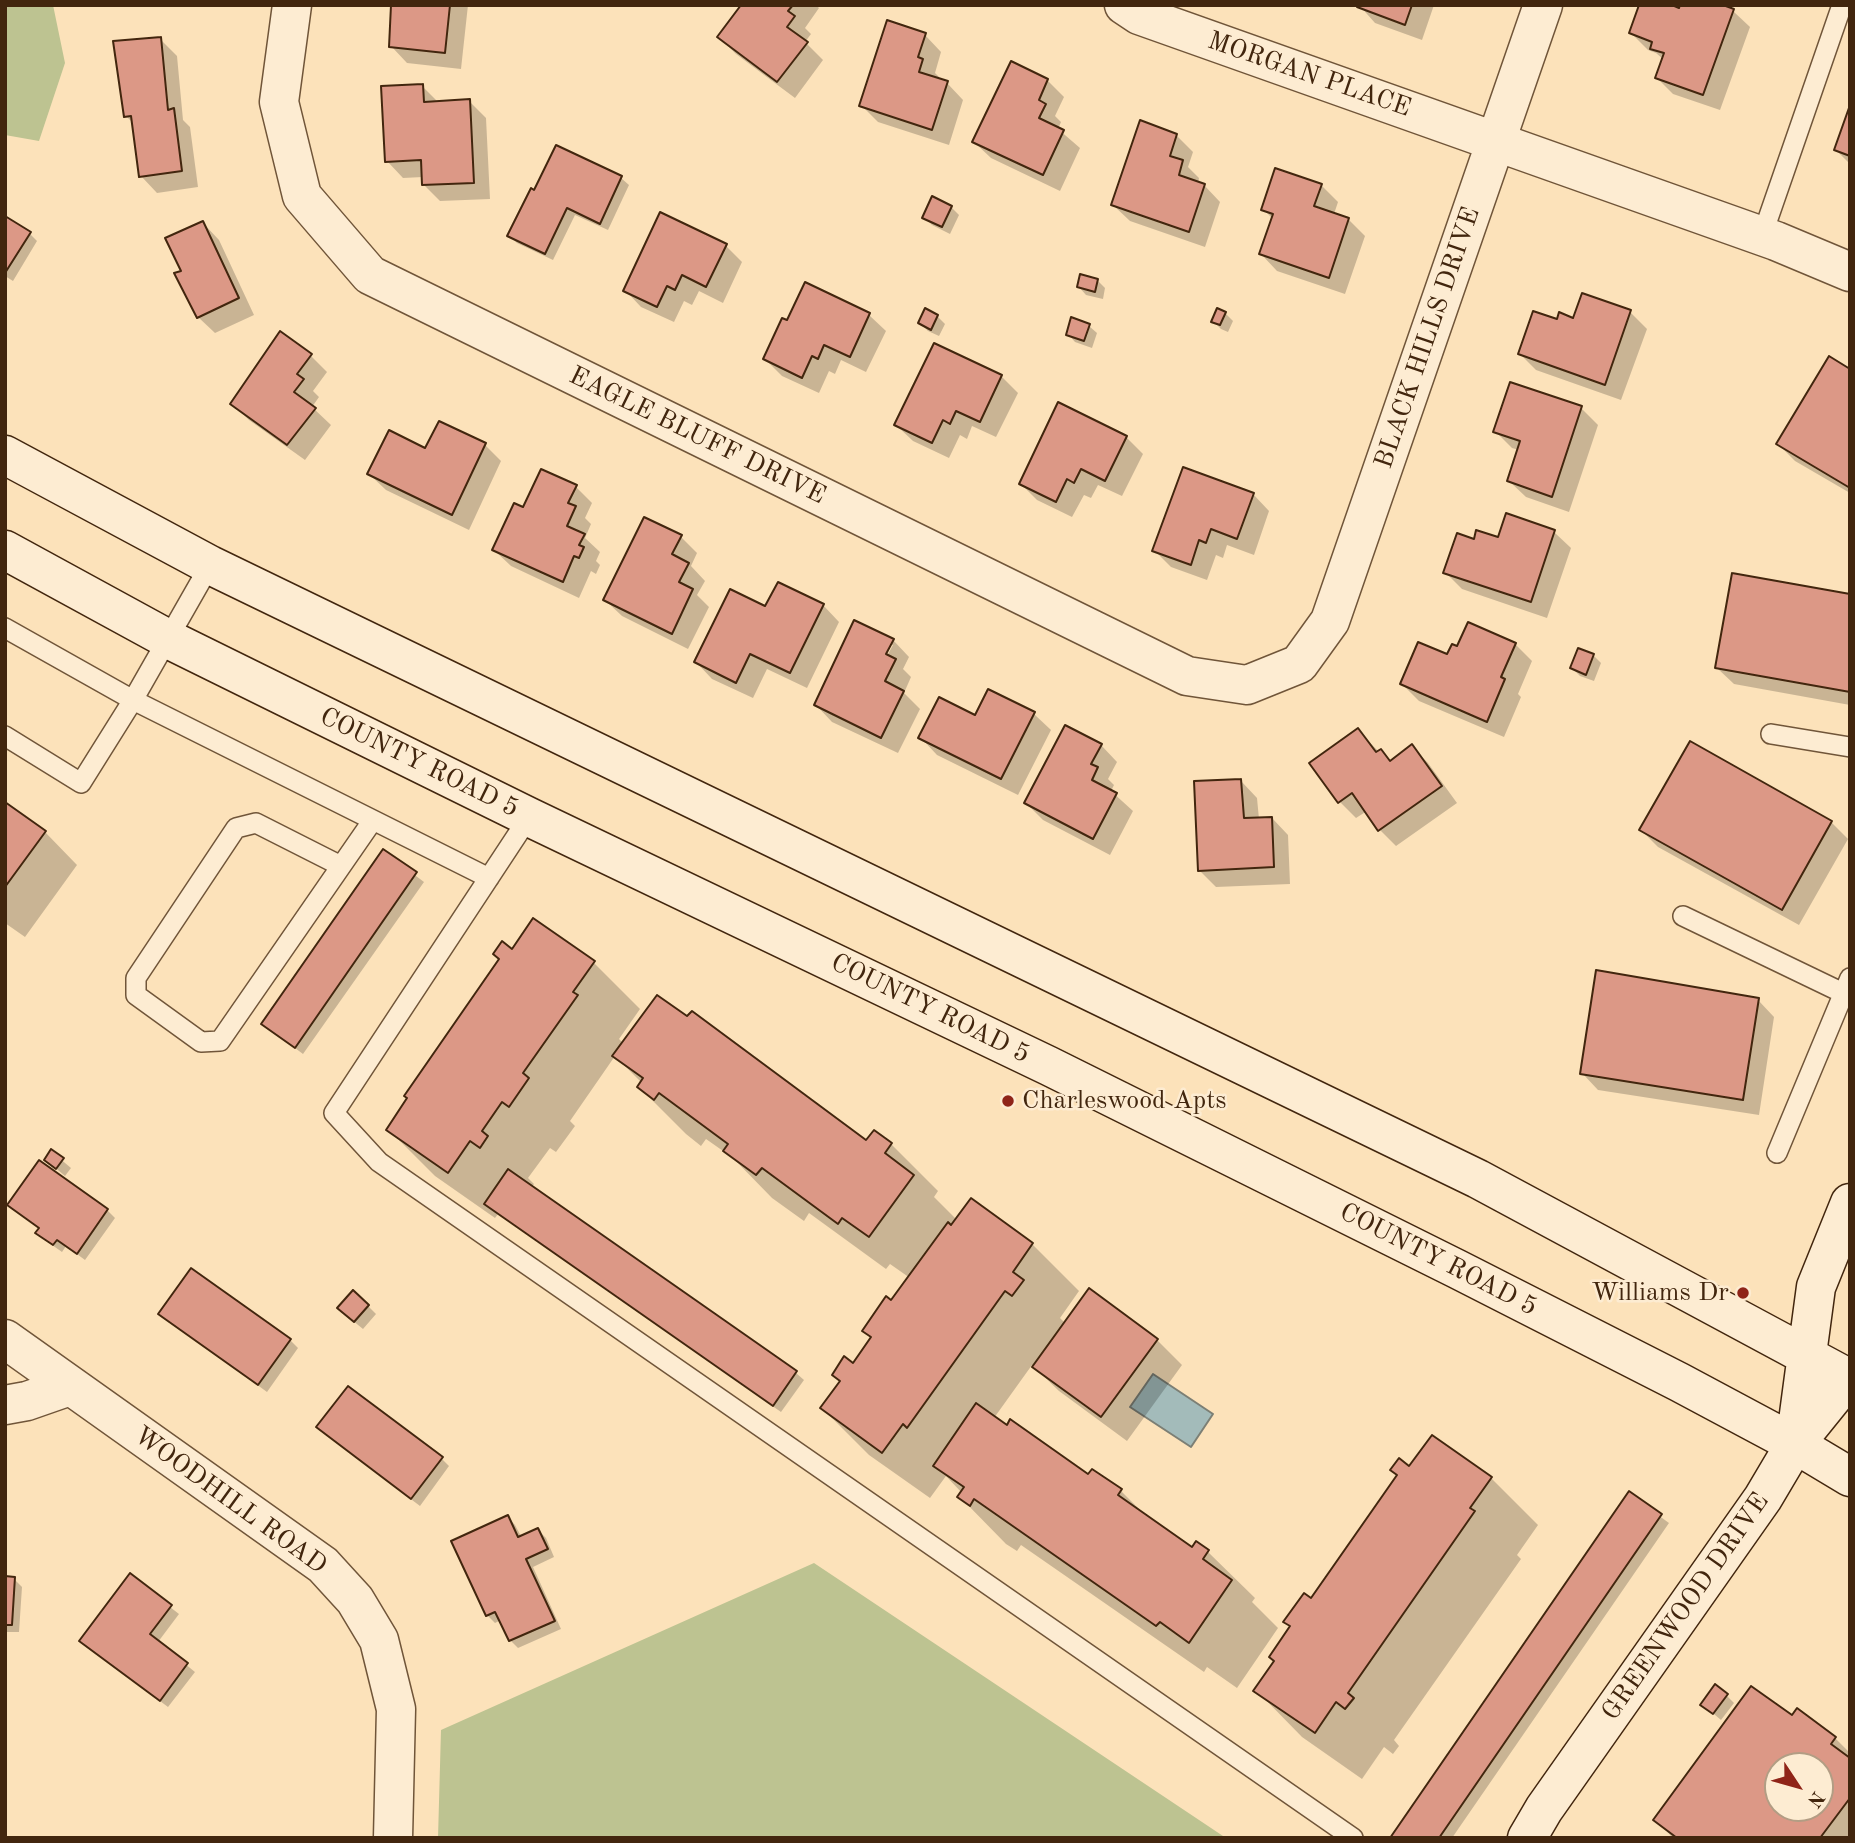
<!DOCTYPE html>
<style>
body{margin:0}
#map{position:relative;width:1855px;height:1843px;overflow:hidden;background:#fce2ba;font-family:"Old Standard TT",serif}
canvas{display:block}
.frame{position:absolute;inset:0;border:7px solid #42260e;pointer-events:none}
.north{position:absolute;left:1764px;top:1752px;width:70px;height:70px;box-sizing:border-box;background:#fdecd2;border:2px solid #b29d84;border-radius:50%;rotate:126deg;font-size:19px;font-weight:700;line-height:28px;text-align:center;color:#42260e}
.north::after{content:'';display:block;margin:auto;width:24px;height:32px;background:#8f2418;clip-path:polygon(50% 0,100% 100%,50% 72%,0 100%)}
</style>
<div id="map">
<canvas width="1855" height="1843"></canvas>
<div class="frame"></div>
<div class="north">N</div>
</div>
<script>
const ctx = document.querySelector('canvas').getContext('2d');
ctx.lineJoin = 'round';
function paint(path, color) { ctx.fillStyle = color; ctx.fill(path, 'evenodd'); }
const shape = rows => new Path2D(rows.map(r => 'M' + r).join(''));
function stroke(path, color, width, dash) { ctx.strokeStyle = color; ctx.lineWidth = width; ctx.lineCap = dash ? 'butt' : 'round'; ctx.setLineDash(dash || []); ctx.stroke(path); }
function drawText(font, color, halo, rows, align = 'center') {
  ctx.font = font + ' "Old Standard TT",serif'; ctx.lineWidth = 5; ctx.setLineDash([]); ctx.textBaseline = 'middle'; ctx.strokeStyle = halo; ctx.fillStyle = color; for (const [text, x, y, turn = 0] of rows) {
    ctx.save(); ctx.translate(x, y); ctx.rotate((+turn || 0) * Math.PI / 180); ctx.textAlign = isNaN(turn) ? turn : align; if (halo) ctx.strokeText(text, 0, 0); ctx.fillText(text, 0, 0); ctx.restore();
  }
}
paint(shape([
 [5,5,53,5,65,63,39,141,5,135],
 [814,1563,1226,1838,438,1838,441,1730]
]), '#bdc391');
const water = shape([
 [1153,1374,1213,1414,1191,1447,1130,1407,1153,1374]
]);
paint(water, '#a3bbba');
stroke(water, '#7c7f75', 2);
paint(shape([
 [393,5,468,5,461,69,407,63,391,46],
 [743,5,816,5,819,8,805,28,811,34,805,42,823,60,795,98,736,54,719,37],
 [1359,5,1434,5,1422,40,1375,23],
 [1680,10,1733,11,1750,27,1720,110,1673,94,1657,78,1663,59,1656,53,1648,50,1631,33],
 [925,35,941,52,935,73,939,77,938,80,947,83,963,100,949,145,878,122,861,105],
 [160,39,177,56,183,120,190,127,198,187,157,193,141,176,134,124,126,116],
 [1047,80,1064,97,1055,116,1061,122,1058,129,1080,148,1060,191,991,158,974,142],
 [422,86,439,103,469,101,486,118,490,199,440,201,424,185,423,177,403,178,387,161],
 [1850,110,1850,164,1836,150],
 [1176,135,1193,152,1188,167,1199,178,1198,183,1204,185,1220,202,1205,247,1130,221,1113,205],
 [621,178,629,185,608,230,575,215,553,260,517,243,510,236],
 [1321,185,1338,202,1334,214,1348,219,1365,236,1345,294,1277,271,1261,254,1273,219,1263,209],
 [951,207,959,215,950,234,932,225,924,217],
 [5,218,29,233,37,241,13,281,5,276],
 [203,223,219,240,254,315,215,333,198,317],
 [726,246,742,262,723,303,699,291,692,305,684,301,674,322,641,307,625,290],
 [1097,280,1105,288,1103,299,1086,295,1079,287],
 [1630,312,1647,329,1621,400,1536,370,1520,354,1558,322],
 [1225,313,1233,321,1228,332,1221,329,1213,321],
 [869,315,886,331,866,372,841,360,835,374,829,371,819,393,782,376,765,359],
 [937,316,945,324,939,336,928,331,920,323],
 [1089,326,1097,333,1092,348,1075,342,1068,334],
 [280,334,311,356,327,372,313,391,319,397,312,407,331,425,305,460,249,420,232,404],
 [1850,371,1850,493,1795,461,1778,444],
 [1001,376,1018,393,996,437,972,426,967,439,960,435,949,458,913,441,896,425],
 [1511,385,1581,408,1598,425,1569,512,1526,497,1509,481,1519,450,1512,448,1495,431],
 [1126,437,1143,454,1122,496,1098,485,1091,498,1084,495,1072,517,1037,500,1021,484],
 [485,445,501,461,469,530,386,490,369,474,426,450],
 [576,487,592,503,585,518,591,524,585,538,600,552,596,561,600,565,596,574,591,571,579,598,511,566,494,550,524,510],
 [1253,494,1269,511,1254,555,1227,545,1223,558,1216,555,1207,580,1171,567,1154,550],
 [1554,532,1571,548,1547,618,1462,589,1445,572,1475,541],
 [681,537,697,553,691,566,705,581,697,595,709,607,688,649,622,616,605,600],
 [1850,595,1850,705,1734,684,1717,668],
 [823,605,839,622,807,688,767,669,753,698,712,679,696,662,766,609],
 [893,640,909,657,903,669,911,677,904,693,920,709,898,753,832,722,816,705],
 [889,645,893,645,883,663],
 [1515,644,1532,661,1518,694,1521,697,1504,737,1419,701,1402,684,1448,656],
 [1593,655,1601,663,1594,681,1580,676,1572,668],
 [989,692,1034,714,1051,730,1018,795,937,755,921,738,976,718],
 [1358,730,1379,752,1381,751,1391,761,1412,747,1428,763,1457,803,1396,846,1380,830,1367,811,1356,818,1340,802,1311,763],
 [1101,745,1117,762,1108,779,1114,785,1111,791,1133,811,1110,855,1043,820,1026,803],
 [1241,781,1257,798,1259,819,1272,818,1288,835,1290,884,1216,887,1200,871],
 [5,804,45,832,77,865,25,937,5,923],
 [1831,822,1848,839,1799,925,1658,847,1641,830],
 [383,851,424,882,303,1054,263,1024],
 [512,951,593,962,640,1009,619,1039,624,1044,867,1143,875,1132,891,1144,938,1191,934,1197,957,1220,971,1200,1032,1244,1079,1291,1060,1318,1065,1323,1157,1340,1182,1365,1127,1441,1059,1391,1032,1365,994,1418,1089,1476,1093,1471,1121,1491,1149,1519,1193,1549,1197,1544,1208,1552,1255,1598,1252,1602,1278,1628,1237,1688,1207,1667,1204,1672,1021,1545,1017,1551,1006,1544,960,1497,962,1493,946,1476,930,1498,869,1455,822,1408,872,1338,864,1330,892,1303,910,1278,890,1264,886,1269,809,1213,804,1221,772,1198,733,1158,706,1139,701,1146,686,1134,639,1087,642,1083,615,1056,570,1121,575,1126,556,1152,550,1148,528,1178,534,1184,531,1188,796,1373,804,1380,781,1412,498,1214,495,1218,435,1176,388,1129],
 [1758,1000,1774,1017,1759,1115,1598,1090,1582,1073],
 [52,1152,71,1168,65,1176,46,1160],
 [10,1205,107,1210,115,1218,85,1260,66,1246,62,1252,45,1240,38,1233,40,1229],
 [368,1306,376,1314,363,1329,347,1316],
 [160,1314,290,1340,298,1348,267,1392],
 [326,1435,442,1459,449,1466,420,1506],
 [1392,1470,1491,1478,1538,1525,1517,1555,1521,1559,1394,1740,1399,1746,1393,1754,1384,1747,1362,1779,1302,1737,1256,1690,1276,1661,1291,1628,1286,1622,1312,1600,1398,1476],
 [1629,1494,1669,1523,1452,1838,1392,1838],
 [508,1517,515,1525,522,1538,538,1530,546,1538,554,1557,533,1567,561,1629,518,1648,510,1640,501,1620,495,1623,487,1615],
 [130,1576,179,1614,158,1642,195,1672,168,1707,89,1648],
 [5,1578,14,1579,22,1587,19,1632,5,1632],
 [1726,1695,1734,1703,1721,1720,1702,1704],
 [1792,1718,1835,1738,1850,1753,1850,1838,1673,1838,1655,1819],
 [1778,1766,1820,1766,1820,1808,1778,1808]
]), '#0003');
const building = shape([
 [391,5,450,5,445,53,389,47,391,5],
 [741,5,793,5,788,11,795,16,787,27,808,42,777,82,717,37,741,5],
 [1357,5,1412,5,1405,25,1357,7,1357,5],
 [1639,5,1672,5,1679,8,1680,5,1723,5,1734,9,1703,95,1655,78,1664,53,1650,49,1652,42,1629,33,1639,5],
 [887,20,926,33,918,57,923,59,919,72,948,81,932,130,859,106,887,20],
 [161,37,168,110,174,108,182,171,139,177,131,116,124,117,113,41,161,37],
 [1011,61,1048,79,1039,100,1046,104,1039,118,1064,130,1043,175,972,142,1011,61],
 [423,84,424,102,470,99,474,183,422,185,421,160,385,162,381,86,423,84],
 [1850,105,1850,156,1834,150,1850,105],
 [1140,120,1177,134,1170,156,1183,160,1179,175,1205,184,1189,232,1111,205,1140,120],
 [556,145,622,176,600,224,567,208,545,254,507,236,531,188,534,190,556,145],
 [1275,168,1322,184,1314,206,1349,218,1329,278,1259,254,1273,214,1261,210,1275,168],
 [932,196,952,206,942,227,922,218,932,196],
 [660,212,727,244,706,287,682,275,675,290,667,286,657,307,623,291,660,212],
 [5,216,31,232,5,273,5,216],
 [203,221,239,298,197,318,174,273,181,271,165,238,203,221],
 [1080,274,1098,279,1095,292,1077,287,1080,274],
 [805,282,870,313,850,357,824,345,818,359,812,356,802,378,763,359,782,318,787,320,805,282],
 [1582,293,1631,310,1605,385,1518,354,1533,311,1557,319,1559,312,1573,318,1582,293],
 [925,308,938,315,931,330,918,323,925,308],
 [1217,308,1226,312,1220,325,1211,322,1217,308],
 [1071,317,1090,324,1084,341,1066,335,1071,317],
 [280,331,312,354,297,374,304,379,294,392,316,408,287,445,230,404,280,331],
 [934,343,1002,375,980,422,956,411,950,424,943,420,932,443,894,425,934,343],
 [1829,356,1850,369,1850,488,1776,444,1829,356],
 [1510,382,1582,406,1552,497,1507,481,1520,441,1493,432,1510,382],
 [1058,402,1127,436,1105,481,1081,469,1074,483,1067,479,1056,502,1019,484,1058,402],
 [439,421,486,443,452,515,367,474,389,430,425,448,439,421],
 [1183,467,1254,493,1237,539,1211,529,1206,543,1199,540,1191,565,1152,551,1183,467],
 [541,469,577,485,568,503,576,506,567,526,585,534,579,545,584,547,579,558,574,556,563,582,492,550,514,503,523,507,541,469],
 [1506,513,1555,530,1531,602,1443,573,1457,533,1474,539,1476,530,1498,537,1506,513],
 [644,517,682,535,672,554,689,563,679,582,693,589,672,634,603,600,644,517],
 [1732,573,1850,594,1850,692,1715,668,1732,573],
 [778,582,824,604,790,673,750,654,736,683,694,662,730,589,765,606,778,582],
 [854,620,894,639,886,654,896,659,885,681,904,691,881,738,814,705,854,620],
 [1468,622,1516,643,1501,677,1505,679,1487,722,1400,684,1418,642,1447,654,1452,644,1457,646,1468,622],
 [1578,648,1594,654,1586,675,1570,668,1578,648],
 [988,689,1035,712,1001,779,918,738,939,697,975,715,988,689],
 [1065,725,1102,744,1091,764,1098,767,1092,780,1117,793,1093,839,1024,803,1065,725],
 [1358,728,1376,752,1381,749,1390,761,1412,744,1442,786,1378,831,1352,793,1338,803,1309,763,1358,728],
 [1690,741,1832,821,1782,910,1639,830,1690,741],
 [1241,779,1244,818,1272,817,1274,867,1198,871,1194,781,1241,779],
 [5,802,46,831,5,887,5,802],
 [383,849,417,872,295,1048,261,1024,383,849],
 [533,918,595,961,573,992,578,995,523,1073,529,1078,509,1107,502,1102,482,1131,488,1136,480,1148,470,1141,448,1173,386,1130,407,1098,404,1096,499,959,493,954,502,941,512,949,533,918],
 [1596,970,1759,998,1743,1100,1580,1074,1596,970],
 [657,995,687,1016,692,1011,866,1140,874,1130,892,1143,885,1153,914,1175,869,1237,842,1218,838,1224,762,1168,756,1175,723,1151,728,1144,659,1093,654,1100,637,1087,643,1078,612,1056,657,995],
 [51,1149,64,1158,56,1169,44,1160,51,1149],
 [39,1160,108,1209,77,1254,57,1240,53,1245,35,1233,39,1228,7,1205,39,1160],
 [508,1169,797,1371,773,1406,484,1204,508,1169],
 [971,1198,1033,1243,1013,1272,1024,1280,1012,1296,1005,1291,907,1428,903,1424,882,1453,820,1408,840,1381,832,1375,844,1356,853,1363,871,1337,862,1331,886,1296,891,1300,948,1222,951,1225,971,1198],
 [191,1268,291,1339,258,1385,158,1314,191,1268],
 [1089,1288,1158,1339,1101,1417,1032,1367,1089,1288],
 [353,1290,369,1305,354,1322,337,1308,353,1290],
 [348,1386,443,1457,411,1499,316,1427,348,1386],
 [976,1403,1007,1425,1010,1419,1088,1474,1092,1469,1122,1489,1118,1495,1192,1547,1196,1541,1209,1550,1203,1559,1232,1580,1189,1643,1160,1622,1156,1626,974,1499,970,1506,957,1497,964,1487,933,1466,976,1403],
 [1432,1435,1492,1477,1470,1508,1475,1511,1348,1693,1354,1698,1345,1709,1336,1702,1315,1733,1253,1691,1274,1661,1269,1657,1290,1626,1283,1622,1304,1593,1311,1598,1397,1475,1390,1470,1399,1458,1409,1466,1432,1435],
 [1629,1491,1662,1514,1439,1838,1390,1838,1629,1491],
 [508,1515,518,1537,538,1528,548,1549,526,1559,555,1621,509,1641,495,1612,486,1616,451,1541,508,1515],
 [130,1573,172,1605,150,1634,188,1663,160,1701,79,1641,130,1573],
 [5,1576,15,1577,12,1625,5,1625,5,1576],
 [1715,1684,1728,1694,1713,1714,1700,1705,1715,1684],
 [1751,1686,1792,1715,1797,1708,1836,1737,1831,1744,1850,1758,1850,1798,1820,1838,1677,1838,1653,1820,1751,1686],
 [1778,1766,1820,1766,1820,1808,1778,1808,1778,1766]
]);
paint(building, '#dc9886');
stroke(building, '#42260e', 2);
const lane = shape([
 [1762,236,1842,5],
 [5,628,133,700,489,878],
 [1771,734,1850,747],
 [5,736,81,783,133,700,210,565],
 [529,817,334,1113,379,1162,1353,1838],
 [341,866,256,823,236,828,136,978,136,995,201,1042,220,1041,373,820],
 [1683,916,1843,993],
 [1777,1153,1850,978]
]);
const street = shape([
 [292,5,279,102,302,196,370,275,1187,676,1247,685,1299,664,1330,621,1543,5],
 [1124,5,1139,15,1776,241,1850,272],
 [5,1339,323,1565,355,1600,379,1640,396,1709,393,1838],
 [5,1405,27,1401,70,1386]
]);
const secondary = shape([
 [5,455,210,565,1478,1179,1850,1379],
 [5,550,168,639,529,817,1049,1066,1457,1269,1679,1382,1795,1444,1850,1477],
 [1795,1444,1816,1287,1850,1203],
 [1527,1838,1544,1809,1763,1498,1795,1444,1850,1376]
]);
stroke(lane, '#705539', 22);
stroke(street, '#705539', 41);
stroke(secondary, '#42260e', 41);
stroke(lane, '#fdecd2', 19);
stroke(street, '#fdecd2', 38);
stroke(secondary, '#fdecd2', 38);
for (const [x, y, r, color] of [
 [1008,1101,7,"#8f2418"],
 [1743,1293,7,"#8f2418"]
]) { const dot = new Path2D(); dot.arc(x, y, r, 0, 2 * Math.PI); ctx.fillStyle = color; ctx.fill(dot); stroke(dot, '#fdecd2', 2.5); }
drawText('26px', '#42260e', '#fdecd2', [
 ["MORGAN PLACE",1309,75,19],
 ["BLACK HILLS DRIVE",1428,338,-71],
 ["EAGLE BLUFF DRIVE",697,436,26],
 ["COUNTY ROAD 5",419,763,26],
 ["COUNTY ROAD 5",930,1009,26],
 ["COUNTY ROAD 5",1438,1260,27],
 ["WOODHILL ROAD",230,1501,36],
 ["GREENWOOD DRIVE",1686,1607,-55]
]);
drawText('26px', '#42260e', '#fdecd2', [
 ["Charleswood Apts",1022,1101],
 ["Williams Dr",1729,1293,"right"]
], 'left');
</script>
